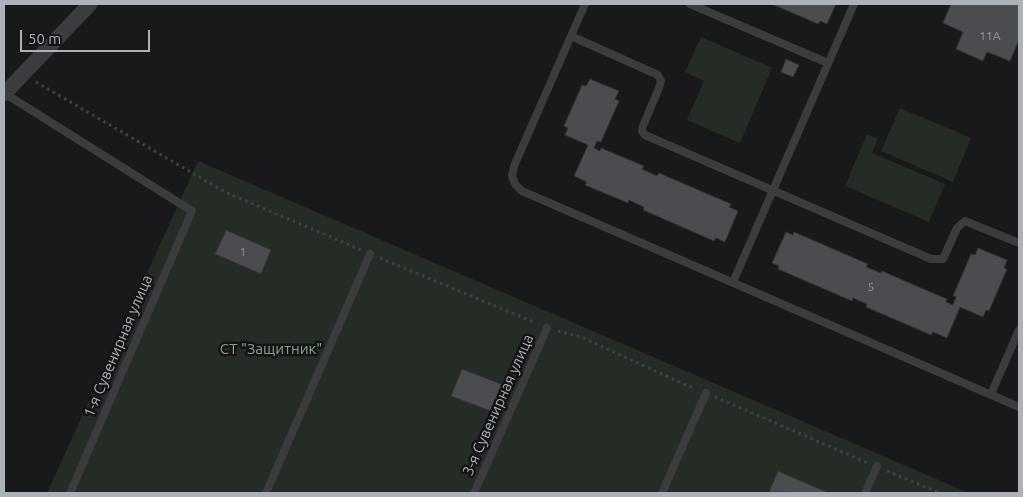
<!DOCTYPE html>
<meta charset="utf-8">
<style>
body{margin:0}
#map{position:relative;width:1023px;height:497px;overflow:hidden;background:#19191b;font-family:Ubuntu,sans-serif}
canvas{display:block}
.frame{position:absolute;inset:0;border:5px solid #adb2b9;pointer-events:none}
.scale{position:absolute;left:20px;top:30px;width:130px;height:22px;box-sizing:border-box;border:2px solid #adb2b9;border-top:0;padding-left:6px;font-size:15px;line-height:18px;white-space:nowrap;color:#adb2b9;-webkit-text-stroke:4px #141416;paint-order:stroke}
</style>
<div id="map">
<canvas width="1023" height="497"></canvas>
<div class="frame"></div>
<div class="scale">50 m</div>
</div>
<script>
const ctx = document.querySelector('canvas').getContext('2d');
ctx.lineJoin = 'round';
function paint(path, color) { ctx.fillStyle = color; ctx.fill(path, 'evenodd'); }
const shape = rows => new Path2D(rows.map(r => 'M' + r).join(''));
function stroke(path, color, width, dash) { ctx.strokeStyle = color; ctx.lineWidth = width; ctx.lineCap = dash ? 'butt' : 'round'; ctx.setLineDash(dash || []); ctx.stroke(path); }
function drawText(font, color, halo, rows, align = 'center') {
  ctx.font = font + ' Ubuntu,sans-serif'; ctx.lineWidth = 5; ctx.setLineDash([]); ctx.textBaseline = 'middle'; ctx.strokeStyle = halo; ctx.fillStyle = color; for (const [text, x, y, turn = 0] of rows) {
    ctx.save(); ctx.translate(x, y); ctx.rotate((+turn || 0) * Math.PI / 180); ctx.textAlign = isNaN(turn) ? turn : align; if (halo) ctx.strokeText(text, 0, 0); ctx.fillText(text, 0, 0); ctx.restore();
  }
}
paint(shape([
 [701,37,772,68,740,143,687,120,704,81,685,72],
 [900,108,971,138,953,182,881,151],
 [867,134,878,139,872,153,945,184,929,222,845,186],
 [198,161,969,493,47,493]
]), '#252c26');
const building = shape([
 [772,4,836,4,827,24,820,21,818,24,772,4],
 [951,4,1019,4,1019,40,1010,61,987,52,983,61,956,49,963,32,943,23,951,4],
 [786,59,799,65,793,77,781,72,786,59],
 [590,79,619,91,615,99,619,101,601,142,597,141,594,148,600,151,601,148,644,166,642,169,657,176,659,173,731,204,729,207,738,211,725,242,716,238,714,241,643,210,644,207,629,200,628,203,585,185,587,182,574,176,588,145,565,135,568,128,564,126,582,85,586,86,590,79],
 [226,230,271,250,261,274,215,254,226,230],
 [786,232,793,235,794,232,868,264,866,267,881,273,882,271,914,285,947,299,946,302,953,305,956,297,953,296,971,254,975,255,978,248,1007,260,1004,268,1007,269,989,311,986,310,983,317,960,307,947,338,933,332,931,335,866,307,867,304,853,298,852,301,778,269,779,266,772,263,786,232],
 [462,369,506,386,496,413,451,396,462,369],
 [778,471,829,493,769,492,778,471]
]);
paint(building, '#4b4c50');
stroke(building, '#333337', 1);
stroke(shape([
 [36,82,225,192,361,250],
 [380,258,536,323],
 [558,331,581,337,695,389],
 [715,397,868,463],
 [887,471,940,493]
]), '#404346', 3, [2.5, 4]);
stroke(shape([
 [585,4,514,166,512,176,515,184,522,191,1019,407],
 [690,4,828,63],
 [571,36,658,75,661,81,659,88,643,126,642,131,645,135,931,259,943,259,957,228,965,221,1019,243],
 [4,93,192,211,70,493],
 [733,282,854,4],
 [991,394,1019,330],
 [266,493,370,254],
 [474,493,547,328],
 [662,493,706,393],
 [865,493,877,466]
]), '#3a3c3f', 8);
stroke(shape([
 [4,94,90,4]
]), '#3a3c3f', 15);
drawText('12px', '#94989f', null, [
 ["11А",990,36],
 ["1",243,252],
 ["5",871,287]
]);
drawText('15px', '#adb2b9', '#141416', [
 ["1-я Сувенирная улица",118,346,-67],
 ["3-я Сувенирная улица",498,405,-66]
]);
drawText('15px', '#87a286', '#141416', [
 ["СТ \"Защитник\"",271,349]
]);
</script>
